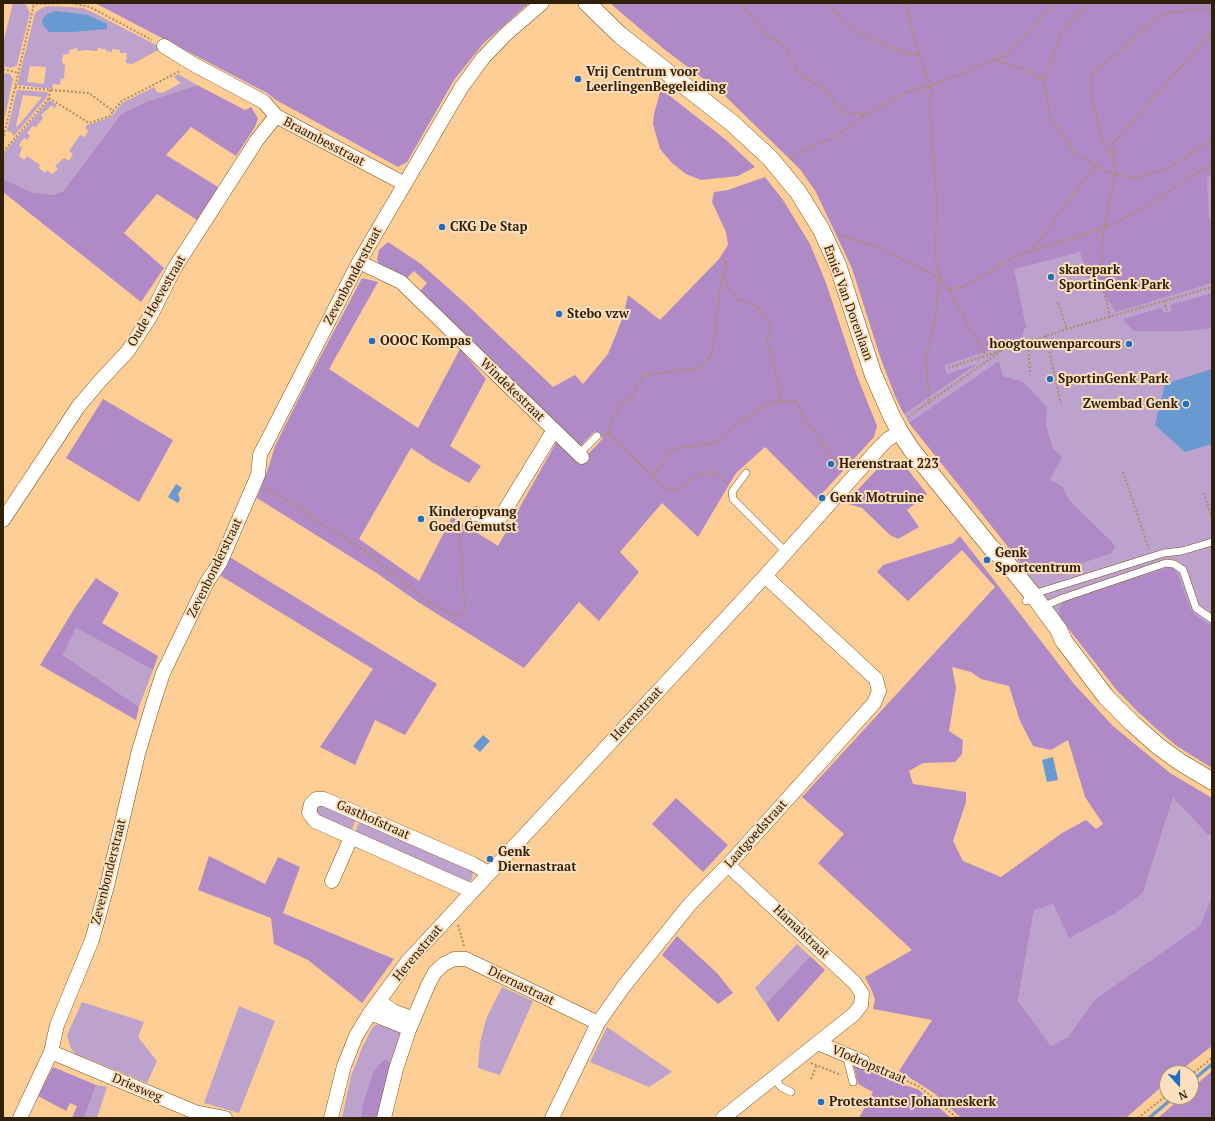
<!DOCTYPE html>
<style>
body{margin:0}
#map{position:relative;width:1215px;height:1121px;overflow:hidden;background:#fcce96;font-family:"PT Serif",serif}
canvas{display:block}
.frame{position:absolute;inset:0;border:4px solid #312008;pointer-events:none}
.north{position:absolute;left:1159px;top:1065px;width:40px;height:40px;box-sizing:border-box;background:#fbdfbe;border:1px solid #aa9375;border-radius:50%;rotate:159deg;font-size:11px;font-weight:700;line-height:16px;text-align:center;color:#312008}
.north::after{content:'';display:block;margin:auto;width:14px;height:18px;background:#1f6fbe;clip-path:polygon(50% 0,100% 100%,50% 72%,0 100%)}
</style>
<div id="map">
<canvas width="1215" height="1121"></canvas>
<div class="frame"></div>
<div class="north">N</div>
</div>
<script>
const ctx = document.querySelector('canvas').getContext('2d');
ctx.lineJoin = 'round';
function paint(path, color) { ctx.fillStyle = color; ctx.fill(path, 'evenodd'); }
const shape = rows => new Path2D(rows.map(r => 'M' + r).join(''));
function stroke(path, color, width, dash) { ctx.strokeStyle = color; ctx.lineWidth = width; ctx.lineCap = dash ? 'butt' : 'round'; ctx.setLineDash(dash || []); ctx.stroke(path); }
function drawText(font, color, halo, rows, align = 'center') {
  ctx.font = font + ' "PT Serif",serif'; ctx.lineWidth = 4; ctx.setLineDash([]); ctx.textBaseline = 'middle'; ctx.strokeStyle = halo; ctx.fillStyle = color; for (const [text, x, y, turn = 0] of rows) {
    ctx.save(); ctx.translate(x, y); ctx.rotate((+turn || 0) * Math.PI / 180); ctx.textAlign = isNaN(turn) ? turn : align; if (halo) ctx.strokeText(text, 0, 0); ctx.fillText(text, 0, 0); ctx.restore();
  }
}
paint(shape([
 [13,3,25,3,30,13,17,65,11,68,3,66,3,44],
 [610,3,1212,3,1212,768,1177,746,1156,729,1116,689,1060,618,1037,586,1035,586,1028,578,1030,577,987,519,909,423,896,398,881,359,852,268,816,192,800,169,720,91,664,49],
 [47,6,69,7,83,8,94,13,162,48,132,64,126,63,127,53,120,53,120,50,112,49,112,52,106,51,106,49,98,48,97,51,87,50,78,51,77,48,69,50,70,53,63,55,62,63,65,64,64,79,61,78,60,85,52,84,53,89,17,85,35,13,40,9],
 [30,66,46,67,44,84,27,82],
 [3,73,10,74,13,79,3,125],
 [178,74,197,85,148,101,121,114,63,191,52,195,32,192,3,179,3,154,49,100,57,105,54,108,52,105,41,115,43,118,36,127,33,126,27,133,30,136,27,140,24,138,19,145,22,148,19,156,24,160,27,156,40,165,39,168,45,173,47,170,52,174,58,169,55,166,64,158,69,161,73,154,69,151,80,135,85,137,88,131,85,128,87,125,111,117,122,103,154,87,157,92,162,93,181,83,174,77],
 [17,90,48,92,47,97,14,136,11,132,7,131],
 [23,95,42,97,17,127,16,126],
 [76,628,153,670,139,707,63,655],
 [1173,798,1208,835,1212,836,1212,897,1201,926,1094,1000,1068,1037,1051,1046,1018,1002,1034,909,1053,904,1069,937,1143,893],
 [318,804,357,818,351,831,318,819,315,808],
 [360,820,473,870,472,880,466,883,440,873,441,869,355,833],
 [797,944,810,956,766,1004,755,988],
 [502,987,533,1001,500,1075,478,1068,480,1043,486,1019],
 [82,1002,144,1022,138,1037,157,1061,147,1083,76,1054,71,1049,67,1035],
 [239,1006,275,1021,239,1113,204,1103],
 [381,1024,396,1029,400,1033,401,1038,392,1064,384,1060,378,1065,372,1075,362,1107,361,1118,342,1118,351,1076,362,1048,372,1028,375,1025],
 [607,1027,672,1072,649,1087,590,1062],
 [96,1085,107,1087,97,1118,87,1118,84,1117]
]), '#bca2cc');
paint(shape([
 [95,3,529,3,483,44,454,80,407,162,398,167,276,100,267,93],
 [610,3,1212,3,1212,176,1207,177,1209,218,1212,219,1212,283,1116,312,1098,285,1089,284,1080,252,1014,269,1026,327,1023,332,1023,340,944,365,947,374,977,364,904,414,896,398,881,359,852,268,816,192,800,169,720,91,664,49],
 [197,85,245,110,251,107,258,118,255,127,236,156,191,127,166,155,218,187,197,220,157,194,124,233,164,268,141,302,3,192,3,179,32,192,52,195,63,191,121,114,148,101],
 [661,89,726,140,755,167,738,176,701,180,686,174,672,163,660,149,653,124,654,114],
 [765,177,783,200,810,244,826,283,857,376,877,426,874,437,817,499,765,447,736,473,698,537,662,503,620,552,639,572,599,621,579,602,524,668,418,602,378,574,257,498,269,466,275,446,306,384,362,278,378,282,329,369,418,428,460,349,486,379,450,446,481,466,469,483,433,463,411,448,359,539,419,581,452,517,498,546,557,441,581,462,603,438,595,431,579,448,420,291,427,283,414,271,406,279,381,266,377,260,379,250,388,242,421,264,465,303,553,387,575,375,583,384,608,354,623,317,628,295,660,320,719,259,728,245,726,232,712,202,714,192,728,190],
 [1212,293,1212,328,1184,331,1133,331,1123,319,1161,308,1164,313,1172,311,1170,305],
 [999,361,1003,376,1023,382,1047,407,1046,425,1053,449,1062,457,1050,480,1062,486,1069,500,1113,543,1115,547,1112,553,1068,568,1037,562,1025,568,909,423],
 [103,399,173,440,139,502,66,458],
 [884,462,902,462,927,494,907,510,919,527,898,539,890,535,862,508,845,503],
 [960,536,1074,684,1113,726,1170,773,1212,798,1212,836,1208,835,1173,798,1143,893,1116,913,1069,938,1053,904,1034,910,1018,1001,1051,1046,1068,1037,1094,1000,1200,926,1212,897,1212,1046,1177,1073,1167,1073,1167,1082,1126,1118,961,1118,934,1093,899,1071,932,1020,873,1009,875,999,872,991,865,977,912,950,818,863,844,834,802,797,995,587,962,550,908,601,877,572,883,565,953,543],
 [952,667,971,672,981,679,1009,686,1020,721,1033,746,1051,750,1068,740,1085,797,1103,824,1096,829,1086,820,1062,833,1001,877,963,861,953,841,966,802,966,792,913,784,909,771,923,763,955,762,962,754,963,740,949,731,956,688],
 [228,556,437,684,405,735,375,720,355,765,320,747,373,669,221,576],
 [1167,568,1173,568,1177,572,1189,605,1193,613,1198,617,1212,626,1212,768,1177,746,1137,711,1116,689,1060,618,1059,609,1065,600],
 [96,578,119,593,102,623,158,656,153,670,76,628,63,655,139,707,136,720,40,665,76,606],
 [676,798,728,845,703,872,652,824],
 [209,856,265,884,278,857,300,867,283,913,394,959,362,1003,308,960,274,944,271,918,198,890],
 [677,936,717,973,733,993,718,1004,662,955],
 [810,956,825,970,778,1022,766,1004],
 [387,1059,391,1064,378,1118,361,1118,362,1107,372,1075,378,1065,384,1060],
 [853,1063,886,1078,919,1090,951,1118,859,1118,873,1092,858,1084],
 [53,1067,96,1085,84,1118,72,1118,77,1106,70,1103,66,1111,38,1096],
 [1212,1071,1212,1118,1158,1118,1182,1097,1191,1097,1191,1089]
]), '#b08ac7');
paint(shape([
 [56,11,88,15,107,24,107,29,72,32,49,32,43,25,42,20,47,14],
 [1212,369,1212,444,1185,452,1155,425,1165,384],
 [176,484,182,488,178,494,180,499,178,503,168,497],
 [483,735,490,741,480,752,473,746],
 [1053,757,1058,780,1047,782,1042,760]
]), '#6899d0');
stroke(shape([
 [1191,1082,1212,1064],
 [1149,1118,1174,1097]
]), '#6899d0', 3.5);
const service = shape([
 [579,454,597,436],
 [746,473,732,492,733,499,786,552],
 [1026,601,1033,595,1040,592,1164,553,1182,551,1212,542],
 [1042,607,1063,598,1166,563,1174,564,1183,570,1196,608,1212,619],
 [846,1055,853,1082],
 [774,1078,781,1087,791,1092]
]);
const minor = shape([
 [164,46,193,64,264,102,276,116,405,184],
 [359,262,401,282,582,457],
 [476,514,499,520,554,430],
 [3,520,78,407,99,382,128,351,150,317,174,269,257,140,276,116],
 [332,881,351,838],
 [472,891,315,821,309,813,311,804,316,799,324,799,473,864,489,873],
 [379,1001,393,1011,414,1019],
 [370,1013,405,1027,409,1030],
 [818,1043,863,1062],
 [51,1052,195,1112,225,1118],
 [20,1118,51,1052,57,1025,92,940,107,886,138,754,153,704,163,673,207,582,220,563,258,475,260,455,359,262,461,88,483,58,506,34,542,3],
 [331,1118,344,1066,356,1036,370,1013,408,961,765,576,879,448,888,439,900,432],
 [384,1118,396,1069,409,1030,428,985,435,972,444,964,454,959,466,959,598,1023],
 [552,1118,598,1023,624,986,690,904,728,865,874,703,879,691,876,679,765,576],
 [723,1118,854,1014,861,1005,862,994,855,983,728,865]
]);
const tertiary = shape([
 [587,3,620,35,732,123,770,158,798,192,821,229,838,266,873,374,892,417,900,432,911,449,992,549,1002,557,1033,595,1059,630,1063,640,1106,697,1132,723,1158,746,1180,762,1212,781]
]);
stroke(service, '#7a5218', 8);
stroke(minor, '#7a5218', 15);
stroke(tertiary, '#7a5218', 18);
stroke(shape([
 [32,3,34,4,71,3,90,7,152,40],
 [741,3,769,38,785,46,798,73,826,91,843,112,866,114],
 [826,3,846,24,867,36,894,49,919,56],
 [905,3,919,56,931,86,930,115,937,202,935,257,940,278,949,289,963,287,1019,255,1105,228,1142,209,1201,170,1212,167],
 [1089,3,1063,30,1053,54,1044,80,1050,118,1075,153,1106,171,1115,174,1134,178,1168,168,1212,140],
 [995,60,1021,68,1044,80],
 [3,69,18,73],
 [15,87,89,93,113,111,122,101,180,71],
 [50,90,49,98,89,123,110,116,113,111],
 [3,140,34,4],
 [3,152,49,98],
 [1113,156,1104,146,1095,111,1090,88,1092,76,1097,68,1120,52,1143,28,1164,14,1202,8,1212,12],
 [790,159,798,153,836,136,866,114,909,91,931,86,1008,54,1054,4,1059,3],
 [839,235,873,245,940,278,933,332,926,356,929,403],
 [1033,249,1095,165],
 [723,278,737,299,758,307,771,325,767,344,776,374,781,401],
 [949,289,967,324,986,355],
 [1164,301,1167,311],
 [1058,303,1067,329],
 [1110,317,1103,286,1101,245,1115,174,1113,143,1212,32],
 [1046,336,1061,404],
 [1028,342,1030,375],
 [948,368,1067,329,1212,287],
 [908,417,1001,351],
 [605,434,608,434,622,446,653,477,671,449,719,442,732,428,771,402,796,401,802,415,833,458,843,469],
 [608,434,612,421,623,402,632,398,643,375,701,368,712,354,721,281,727,264,722,256],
 [1123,472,1149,549],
 [653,477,666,489,671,492,678,489,698,475,713,471,727,483],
 [266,488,303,510,316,521,337,533,361,548,427,601,451,614,459,616,465,611,460,534,466,521],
 [1204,493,1212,518],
 [1031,570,1045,568,1061,575],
 [458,925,464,946],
 [811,1063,841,1075],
 [874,1066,920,1087,957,1118],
 [1191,1075,1212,1058],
 [811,1079,817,1065],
 [1138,1118,1167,1095]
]), '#b18e62', 2, [2, 2]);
stroke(service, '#fff', 7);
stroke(minor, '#fff', 14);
stroke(tertiary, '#fff', 17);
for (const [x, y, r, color] of [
 [578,79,4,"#1f6fbe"],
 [442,227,4,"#1f6fbe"],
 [1051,277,4,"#1f6fbe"],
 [559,314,4,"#1f6fbe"],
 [372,341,4,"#1f6fbe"],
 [1129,344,4,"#1f6fbe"],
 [1050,379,4,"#1f6fbe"],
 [1186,404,4,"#1f6fbe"],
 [831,464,4,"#1f6fbe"],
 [822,498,4,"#1f6fbe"],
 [421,519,4,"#1f6fbe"],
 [987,560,4,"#1f6fbe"],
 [490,859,4,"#1f6fbe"],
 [821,1102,4,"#1f6fbe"]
]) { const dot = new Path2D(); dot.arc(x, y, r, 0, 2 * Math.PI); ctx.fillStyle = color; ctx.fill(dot); stroke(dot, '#fbdfbe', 1.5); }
drawText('bold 13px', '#312008', '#fbdfbe', [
 ["Vrij Centrum voor",586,72],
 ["LeerlingenBegeleiding",586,87],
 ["CKG De Stap",450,227],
 ["skatepark",1059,270],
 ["SportinGenk Park",1059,285],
 ["Stebo vzw",567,314],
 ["OOOC Kompas",380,341],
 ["hoogtouwenparcours",1121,344,"right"],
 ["SportinGenk Park",1058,379],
 ["Zwembad Genk",1178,404,"right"],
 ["Herenstraat 223",839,464],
 ["Genk Motruine",830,498],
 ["Kinderopvang",429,512],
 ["Goed Gemutst",429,527],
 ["Genk",995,553],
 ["Sportcentrum",995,568],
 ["Genk",498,852],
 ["Diernastraat",498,867],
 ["Protestantse Johanneskerk",829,1102]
], 'left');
drawText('13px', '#312008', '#fbdfbe', [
 ["Braambesstraat",324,142,28],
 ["Zevenbonderstraat",353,276,-62],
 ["Oude Hoevestraat",157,301,-60],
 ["Emiel Van Dorenlaan",848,303,70],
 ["Windekestraat",512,390,44],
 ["Zevenbonderstraat",215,568,-64],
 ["Herenstraat",637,714,-47],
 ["Gasthofstraat",373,820,24],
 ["Laatgoedstraat",756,834,-48],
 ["Zevenbonderstraat",109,872,-76],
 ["Hamalstraat",801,932,43],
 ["Herenstraat",418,953,-50],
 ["Diernastraat",521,986,26],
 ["Vlodropstraat",869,1065,23],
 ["Driesweg",137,1088,23]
]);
</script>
